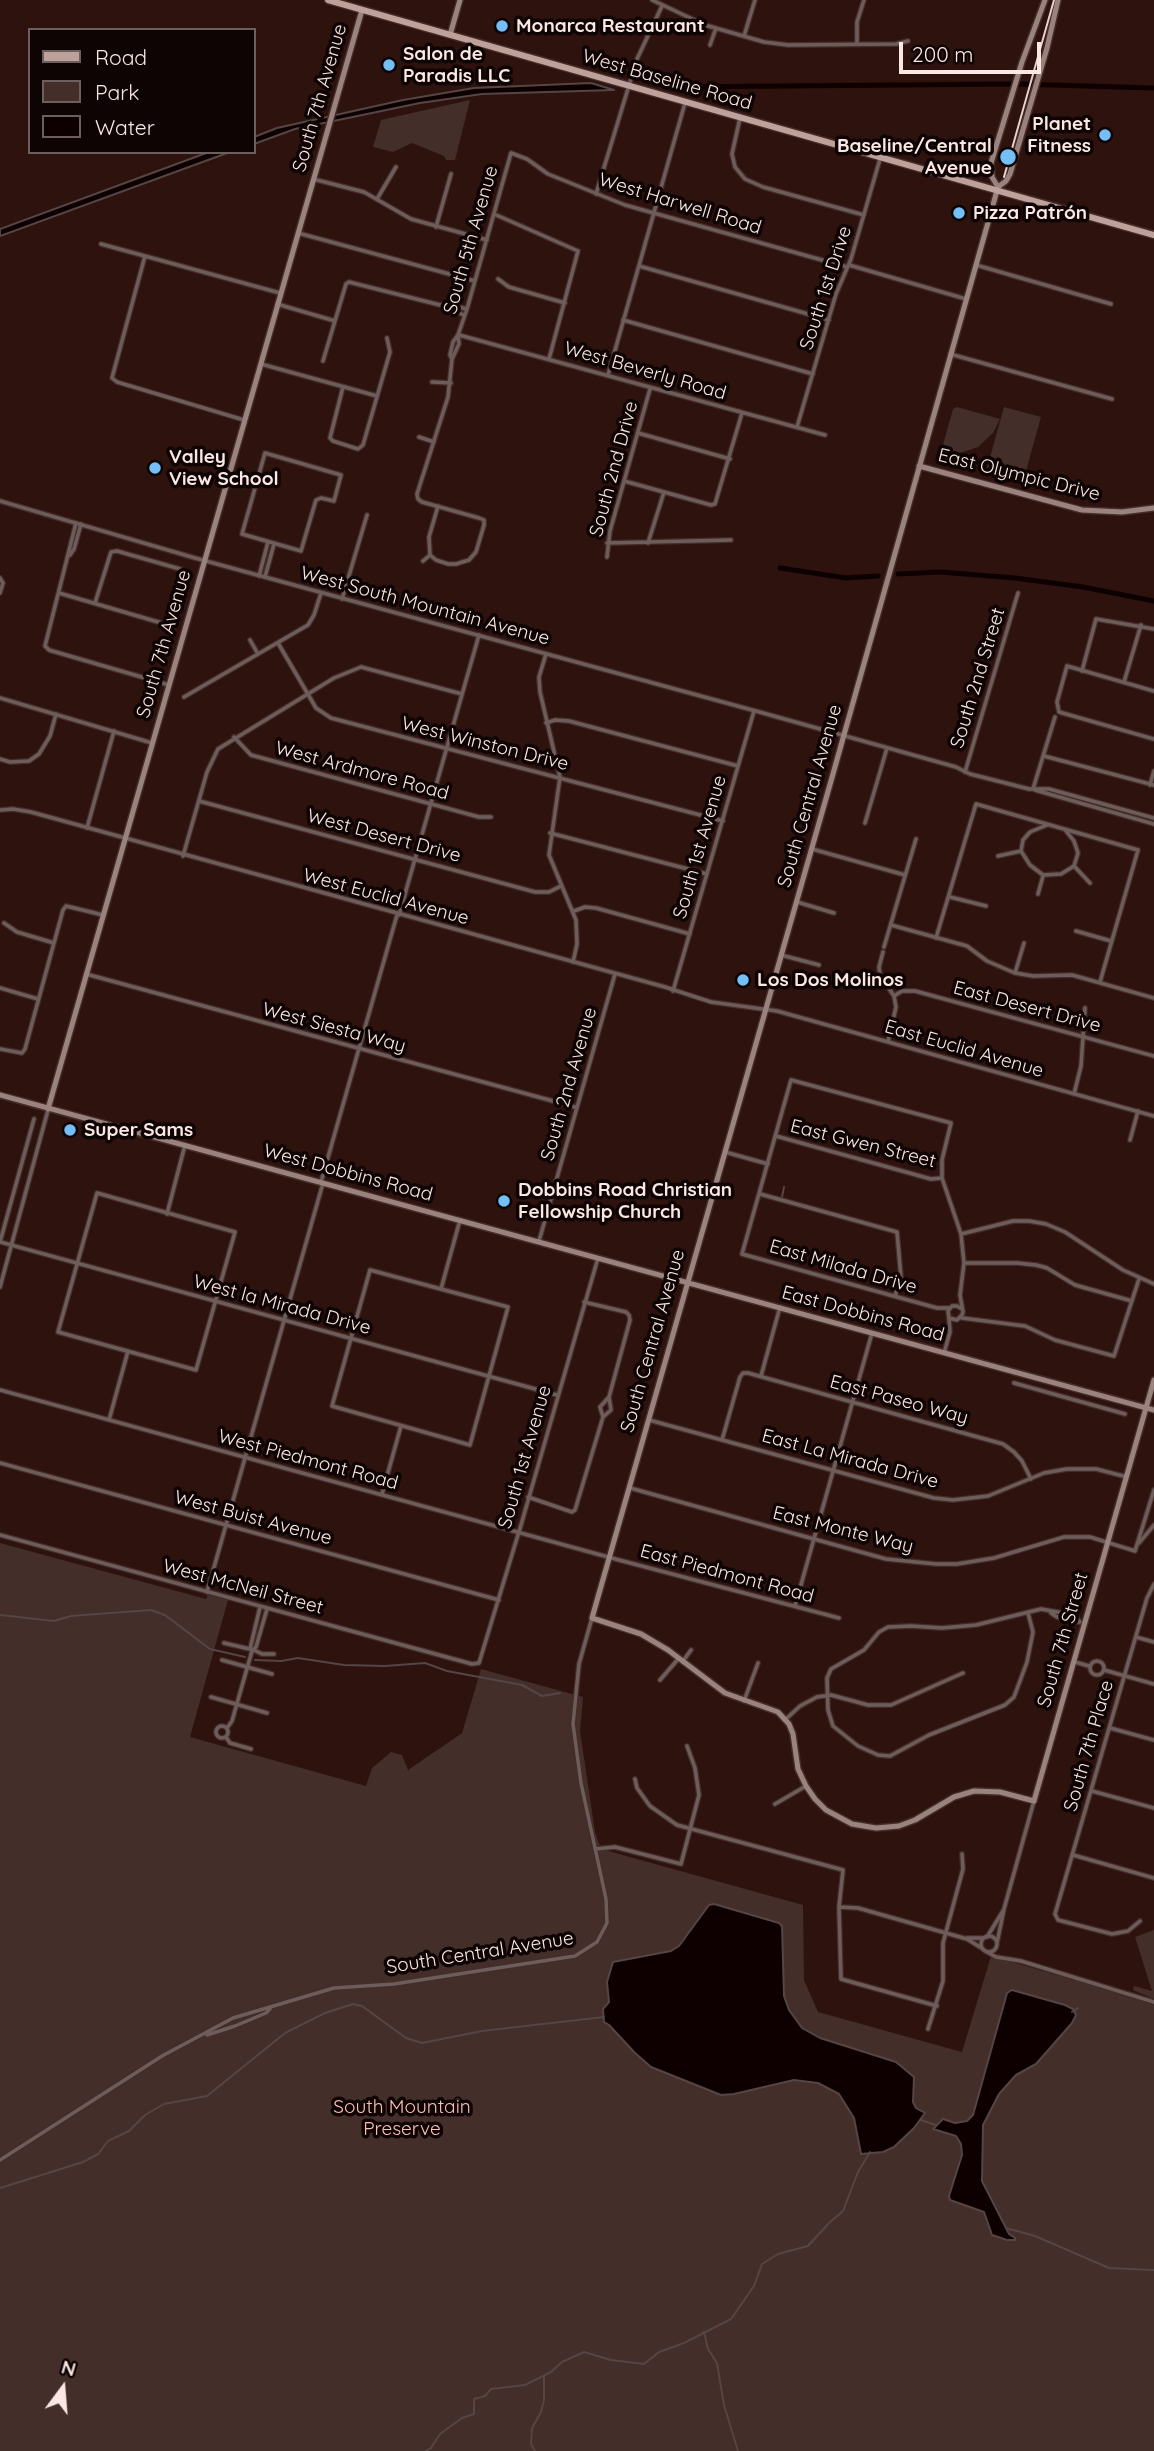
<!DOCTYPE html>
<meta charset="utf-8">
<style>
body{margin:0}
#map{position:relative;width:1154px;height:2451px;overflow:hidden;background:#2d120e;font-family:Quicksand,sans-serif}
canvas{display:block}
.legend{position:absolute;left:28px;top:28px;width:228px;height:126px;box-sizing:border-box;background:#0d0403;border:2px solid #6c5f5d;margin:0;padding:9px 12px;list-style:none;font-size:21px;color:#fbe7e3}
.legend li{display:flex;align-items:center;gap:14px;height:35px}
.legend b{width:35px;border:2px solid #6c5f5d}
.north{position:absolute;left:28px;top:2353px;width:70px;height:70px;-webkit-text-stroke:5px #0d0403;paint-order:stroke;rotate:16deg;font-size:19px;font-weight:700;line-height:28px;text-align:center;color:#fbe7e3}
.north::after{content:'';display:block;margin:auto;width:24px;height:32px;background:#fbe7e3;clip-path:polygon(50% 0,100% 100%,50% 72%,0 100%)}
.scale{position:absolute;left:899px;top:42px;width:142px;height:32px;box-sizing:border-box;border:4px solid #fbe7e3;border-top:0;padding-left:9px;font-size:21px;line-height:24px;white-space:nowrap;color:#fbe7e3;-webkit-text-stroke:5px #0d0403;paint-order:stroke}
</style>
<div id="map">
<canvas width="1154" height="2451"></canvas>
<ul class="legend">
<li><b style="height:9px;background:#bea19b"></b>Road</li>
<li><b style="height:19px;background:#432e2a"></b>Park</li>
<li><b style="height:19px;background:#0e0000"></b>Water</li>
</ul>
<div class="north">N</div>
<div class="scale">200 m</div>
</div>
<script>
const ctx = document.querySelector('canvas').getContext('2d');
ctx.lineJoin = 'round';
function paint(path, color) { ctx.fillStyle = color; ctx.fill(path, 'evenodd'); }
const shape = rows => new Path2D(rows.map(r => 'M' + r).join(''));
function stroke(path, color, width, dash) { ctx.strokeStyle = color; ctx.lineWidth = width; ctx.lineCap = dash ? 'butt' : 'round'; ctx.setLineDash(dash || []); ctx.stroke(path); }
function drawText(font, color, halo, rows, align = 'center') {
  ctx.font = font + ' Quicksand,sans-serif'; ctx.lineWidth = 7; ctx.setLineDash([]); ctx.textBaseline = 'middle'; ctx.strokeStyle = halo; ctx.fillStyle = color; for (const [text, x, y, turn = 0] of rows) {
    ctx.save(); ctx.translate(x, y); ctx.rotate((+turn || 0) * Math.PI / 180); ctx.textAlign = isNaN(turn) ? turn : align; if (halo) ctx.strokeText(text, 0, 0); ctx.fillText(text, 0, 0); ctx.restore();
  }
}
paint(shape([
 [470,100,455,160,446,160,444,156,412,143,393,152,373,147,381,120],
 [957,407,1000,419,993,433,978,447,960,453,941,452,953,409],
 [1004,407,1041,417,1024,478,987,468],
 [0,1543,206,1599,208,1594,228,1600,190,1737,366,1786,372,1768,391,1752,402,1755,408,1770,462,1733,481,1669,583,1697,580,1731,595,1832,601,1849,803,1905,804,1980,818,2012,962,2052,991,1956,1154,2003,1154,2451,0,2451],
 [1154,1930,1154,1999,1133,1990,1134,1986,1152,1991,1135,1937]
]), '#432e2a');
const water = shape([
 [591,83,614,90,482,94,420,103,295,129,254,144,254,137,277,128,403,100,474,88,591,83],
 [209,152,230,152,0,236,0,229,209,152],
 [714,1904,779,1923,782,1926,784,1996,789,2010,802,2028,820,2038,896,2062,914,2077,913,2102,916,2108,925,2113,914,2128,894,2147,883,2152,861,2154,854,2118,839,2094,818,2083,794,2080,734,2094,721,2095,651,2067,635,2053,609,2025,604,2022,603,2009,609,2002,607,1982,613,1962,671,1951,679,1946,709,1905,714,1904],
 [1012,1990,1065,2005,1073,2009,1076,2015,1072,2023,1036,2064,1016,2075,999,2094,983,2125,982,2181,1009,2234,1015,2238,1015,2240,1007,2240,992,2235,984,2212,950,2200,949,2196,962,2155,961,2144,956,2136,933,2129,943,2119,955,2123,967,2121,973,2115,1007,1993,1012,1990]
]);
paint(water, '#0e0000');
stroke(water, '#554544', 2);
stroke(shape([
 [782,1197,784,1187],
 [0,1615,54,1621,71,1616,151,1610,165,1615,210,1649,245,1657],
 [255,1660,281,1661,298,1658,344,1665,385,1666,425,1663,447,1671,522,1685,542,1696,560,1693],
 [1072,2012,1078,2008],
 [921,2120,936,2125],
 [0,2188,83,2162,98,2154,108,2141,129,2131,145,2115,164,2104,207,2096,285,2033,325,2013,353,2004,362,2006,406,2038,422,2043,482,2031,604,2017],
 [1006,2228,1035,2236,1109,2268,1154,2270],
 [704,2332,708,2349,717,2363,724,2405,738,2451],
 [426,2451,431,2448,440,2434,462,2418,474,2414,474,2399,485,2396,491,2389,525,2385,551,2372,562,2362,584,2352,611,2360,644,2364,659,2352,684,2343,731,2319,754,2286,762,2264,778,2254,808,2246,829,2223,843,2211,858,2172,870,2152],
 [535,2451,531,2444,532,2428,541,2412,544,2400,544,2376]
]), '#554544', 2);
stroke(shape([
 [666,87,1018,84,1154,88],
 [780,568,846,578,878,576],
 [898,574,940,572,1015,578,1083,587,1154,601]
]), '#0e0000', 5);
const street = shape([
 [652,0,705,25,764,42,788,45,896,44,908,41],
 [744,36,755,0],
 [857,44,857,22,864,0],
 [710,45,716,28],
 [740,118,732,154,735,167,745,179,763,187,864,215],
 [313,179,364,192,411,219,487,240],
 [596,194,637,59,662,6],
 [377,199,396,167],
 [494,214,578,251,549,359],
 [436,227,451,174],
 [298,233,475,281],
 [101,244,280,293],
 [145,256,112,378,117,382,244,420],
 [849,265,966,299],
 [976,265,1111,304],
 [639,266,829,320],
 [498,279,509,287,565,303],
 [277,304,335,321],
 [440,305,447,304,467,309],
 [623,320,813,374],
 [459,335,825,435],
 [950,354,1112,399],
 [452,359,459,344,458,335],
 [323,361,346,284,349,282,440,305,464,315],
 [261,364,377,396],
 [608,375,685,103],
 [432,382,451,383],
 [343,387,330,438,333,441,358,449,363,445,390,352,387,338],
 [797,427,836,294,851,259,880,159],
 [638,433,730,459],
 [419,437,434,442],
 [265,453,341,475,334,501,321,498,316,500,301,551,242,534,265,453],
 [624,481,711,505,715,504,742,413],
 [0,501,195,558,763,713,956,767,970,774,1029,789,1049,789,1154,818],
 [76,523,45,646,49,650,169,685],
 [607,543,731,540],
 [648,543,664,492],
 [70,555,74,549,81,524],
 [430,555,436,560,448,564,456,564,469,560,476,552,484,525,484,520,479,518,422,502,418,499,417,494,448,397,452,359,450,355,453,342,458,335,467,309,511,153,527,159,548,174,625,205,847,267],
 [430,555,429,537,438,506],
 [607,557,610,531,650,389],
 [423,561,430,555],
 [259,576,268,542],
 [265,577,274,544],
 [0,578,3,583,0,593],
 [59,593,165,624,172,620,183,572,180,569,117,551,111,552,95,603],
 [342,599,367,515],
 [250,640,258,654],
 [278,643,316,708,331,718,723,821],
 [546,654,539,677,540,692,560,777,549,855,576,920,577,944,573,962],
 [1082,671,1096,619,1154,629],
 [1124,682,1141,625],
 [1154,691,1067,666,1057,702,1059,712,1154,739],
 [184,697,308,625,314,615,321,593],
 [0,698,152,743],
 [546,723,555,720,569,721,738,766],
 [234,737,251,755,479,817,491,817],
 [1044,756,1154,785],
 [0,759,10,762,29,761,39,754,50,736,56,714],
 [965,772,1018,593],
 [1150,785,1154,771],
 [1033,789,1055,717],
 [1035,790,1154,824],
 [199,801,535,892,549,892,561,886],
 [0,810,13,809,31,812,665,987,711,1002,777,1011,1154,1116],
 [865,823,887,748],
 [1047,825,1030,832,1023,840,1021,851,1030,865,1043,875,1061,874,1074,866,1078,853,1074,841,1066,831],
 [87,828,114,731],
 [550,833,707,874],
 [812,849,905,875],
 [183,856,207,772,218,749,334,678,361,667,462,694],
 [998,856,1021,851],
 [1074,866,1090,883],
 [1038,894,1043,876],
 [950,897,986,906],
 [797,902,834,913],
 [574,911,585,907,596,908,690,934],
 [399,915,479,635],
 [4,923,17,932,54,943],
 [891,925,967,946,987,961,1015,973,1033,976,1072,975,1154,998],
 [1076,931,1111,941],
 [936,938,976,804,1138,850,1100,982],
 [884,947,916,839],
 [883,952,879,967,880,975,894,996,896,1007,888,1042],
 [781,955,819,965],
 [1015,973,1024,943],
 [86,974,575,1107],
 [0,988,38,999],
 [673,991,754,711],
 [894,996,902,991,915,991,1154,1056],
 [0,1049,22,1053,25,1049,63,910,66,906,103,915],
 [1074,1094,1081,1066,1085,1008],
 [776,1136,931,1179,942,1178],
 [1130,1140,1138,1111],
 [725,1152,768,1164],
 [321,1182,397,915],
 [97,1193,235,1232,196,1370,58,1332,97,1193],
 [760,1194,897,1232,901,1277,895,1296],
 [167,1214,185,1145],
 [961,1234,1013,1221,1029,1221,1046,1224,1065,1232,1123,1270,1154,1284],
 [539,1241,615,974],
 [0,1242,557,1395],
 [0,1242,34,1119],
 [964,1263,1017,1263,1036,1265,1047,1268,1075,1285,1132,1301],
 [370,1270,508,1307,470,1445,332,1406,370,1270],
 [0,1287,48,1110],
 [441,1289,460,1220],
 [949,1308,937,1308,742,1254,791,1080,951,1123,942,1160,942,1178,961,1234,964,1263,960,1295,963,1312,962,1315,957,1320,949,1318,948,1311,952,1306,957,1306,962,1309],
 [962,1318,1025,1326,1055,1340,1114,1356,1139,1279],
 [944,1353,950,1332,949,1318],
 [761,1376,780,1307],
 [1014,1383,1125,1414],
 [0,1390,619,1560,839,1618],
 [603,1417,600,1407,609,1397],
 [109,1420,128,1351],
 [649,1420,934,1498,953,1500,988,1496,1044,1473,1067,1469,1096,1469,1127,1477],
 [722,1440,740,1377,743,1373,748,1373,1003,1444,1014,1452,1022,1461,1031,1479],
 [0,1463,499,1600],
 [630,1488,886,1559,936,1564,957,1564,994,1558,1064,1537,1090,1537,1135,1551,1154,1490],
 [382,1494,401,1426],
 [528,1497,572,1512,575,1510,603,1417,611,1410,609,1397,630,1320,629,1315,626,1312,584,1302],
 [0,1535,472,1664,479,1663,521,1525,598,1258],
 [1139,1543,1154,1525],
 [207,1592,323,1183],
 [795,1606,872,1333],
 [1028,1613,1033,1632,1027,1662,1014,1697,1005,1705,929,1735,890,1756,878,1755,858,1746,833,1726,828,1710,827,1678,831,1669,864,1650,879,1632,888,1627,911,1626,942,1628,976,1625,1041,1609,1068,1614,1076,1617,1080,1622],
 [1051,1613,1057,1617,1071,1622,1079,1622],
 [1136,1637,1154,1642],
 [224,1643,254,1650,262,1654,274,1654],
 [250,1649,260,1607],
 [222,1660,272,1674],
 '1090 1668a7 7 0 1 1 14 0a7 7 0 1 1-14 0Z',
 [683,1661,691,1650],
 [1075,1662,1089,1666],
 [1104,1670,1154,1684],
 [660,1680,679,1658],
 [211,1697,267,1713],
 [744,1701,758,1663],
 [786,1719,800,1706,817,1697,831,1695,868,1705,891,1705,963,1673],
 '216 1732a6 6 0 1 1 12 0a6 6 0 1 1-12 0Z',
 [227,1728,232,1721,252,1651,256,1647,267,1609],
 [1110,1728,1154,1740],
 [226,1737,230,1743,251,1749],
 [635,1779,637,1788,650,1806,677,1825,843,1870,839,1907,841,1979,937,2006],
 [1092,1791,1154,1808],
 [775,1804,806,1786],
 [595,1849,615,1847,681,1864,699,1795,695,1768,687,1746],
 [1073,1855,1154,1878],
 [839,1907,858,1908,967,1939,983,1949],
 [1140,1921,1128,1931,1112,1934,1058,1920,1055,1914,1147,1598,1154,1584],
 '981 1944a8 8 0 1 1 16 0a8 8 0 1 1-16 0Z',
 [987,1937,1003,1911],
 [967,1938,983,1938],
 [997,1943,1004,1909,1034,1801],
 [987,1952,996,1957,1021,1961,1154,2002],
 [928,2029,943,1981,943,1943,963,1869,962,1854],
 [207,2035,235,2026,266,2013,270,2009],
 [0,2160,162,2056,233,2018,334,1988,394,1984,575,1956,597,1942,607,1923,606,1899,581,1783,573,1724,579,1664,592,1618]
]);
const secondary = shape([
 [1058,0,1047,48,1010,174,1006,181,998,187,831,781,592,1618,641,1634,668,1650,725,1693,778,1712,789,1724,793,1734,798,1769,806,1786,815,1799,826,1810,852,1824,876,1828,899,1826,915,1820,954,1797,974,1791,1000,1792,1034,1801,1154,1380],
 [450,35,460,0],
 [998,187,992,177,991,163,1022,62,1045,0],
 [919,466,1082,510,1122,512,1154,508],
 [0,1095,1154,1410],
 [48,1109,362,10]
]);
const primary = shape([
 [328,0,1154,235]
]);
stroke(street, '#462c28', 6);
stroke(secondary, '#462c28', 8);
stroke(primary, '#462c28', 9);
stroke(street, '#6c5d5b', 3.5);
stroke(secondary, '#9a837f', 5);
stroke(primary, '#bea19b', 6);
stroke(shape([
 [1004,177,1054,0]
]), '#e6d1cd', 2);
for (const [x, y, r, color] of [
 [502,26,7,"#74c0f6"],
 [389,65,7,"#74c0f6"],
 [1105,135,7,"#74c0f6"],
 [1008,157,9,"#74c0f6"],
 [959,213,7,"#74c0f6"],
 [155,468,7,"#74c0f6"],
 [743,980,7,"#74c0f6"],
 [70,1130,7,"#74c0f6"],
 [504,1201,7,"#74c0f6"]
]) { const dot = new Path2D(); dot.arc(x, y, r, 0, 2 * Math.PI); ctx.fillStyle = color; ctx.fill(dot); stroke(dot, '#0d0403', 2.5); }
drawText('bold 19px', '#fbe7e3', '#0d0403', [
 ["Monarca Restaurant",516,26],
 ["Salon de",403,54],
 ["Paradis LLC",403,76],
 ["Planet",1091,124,"right"],
 ["Fitness",1091,146,"right"],
 ["Baseline/Central",992,146,"right"],
 ["Avenue",992,168,"right"],
 ["Pizza Patrón",973,213],
 ["Valley",169,457],
 ["View School",169,479],
 ["Los Dos Molinos",757,980],
 ["Super Sams",84,1130],
 ["Dobbins Road Christian",518,1190],
 ["Fellowship Church",518,1212]
], 'left');
drawText('19px', '#fbe7e3', '#0d0403', [
 ["West Baseline Road",667,80,16],
 ["South 7th Avenue",320,98,-74],
 ["West Harwell Road",680,204,17],
 ["South 5th Avenue",471,240,-74],
 ["South 1st Drive",826,288,-72],
 ["West Beverly Road",645,371,16],
 ["South 2nd Drive",614,469,-75],
 ["East Olympic Drive",1019,475,14],
 ["West South Mountain Avenue",425,606,15],
 ["South 7th Avenue",164,644,-74],
 ["South 2nd Street",978,678,-73],
 ["West Winston Drive",485,744,14],
 ["West Ardmore Road",362,771,15],
 ["South Central Avenue",810,796,-74],
 ["West Desert Drive",384,836,15],
 ["South 1st Avenue",700,847,-74],
 ["West Euclid Avenue",386,897,15],
 ["East Desert Drive",1027,1007,15],
 ["West Siesta Way",334,1028,15],
 ["East Euclid Avenue",964,1049,16],
 ["South 2nd Avenue",569,1084,-74],
 ["East Gwen Street",863,1144,14],
 ["West Dobbins Road",348,1173,15],
 ["East Milada Drive",843,1267,16],
 ["West la Mirada Drive",282,1305,15],
 ["East Dobbins Road",863,1314,15],
 ["South Central Avenue",653,1341,-74],
 ["East Paseo Way",899,1400,15],
 ["South 1st Avenue",525,1457,-74],
 ["East La Mirada Drive",850,1459,15],
 ["West Piedmont Road",308,1460,15],
 ["West Buist Avenue",253,1518,15],
 ["East Monte Way",843,1530,14],
 ["East Piedmont Road",727,1574,15],
 ["West McNeil Street",243,1587,15],
 ["South 7th Street",1063,1640,-74],
 ["South 7th Place",1089,1746,-74],
 ["South Central Avenue",480,1953,-9]
]);
drawText('19px', '#fec1b5', '#0d0403', [
 ["South Mountain",402,2107],
 ["Preserve",402,2129]
]);
</script>
